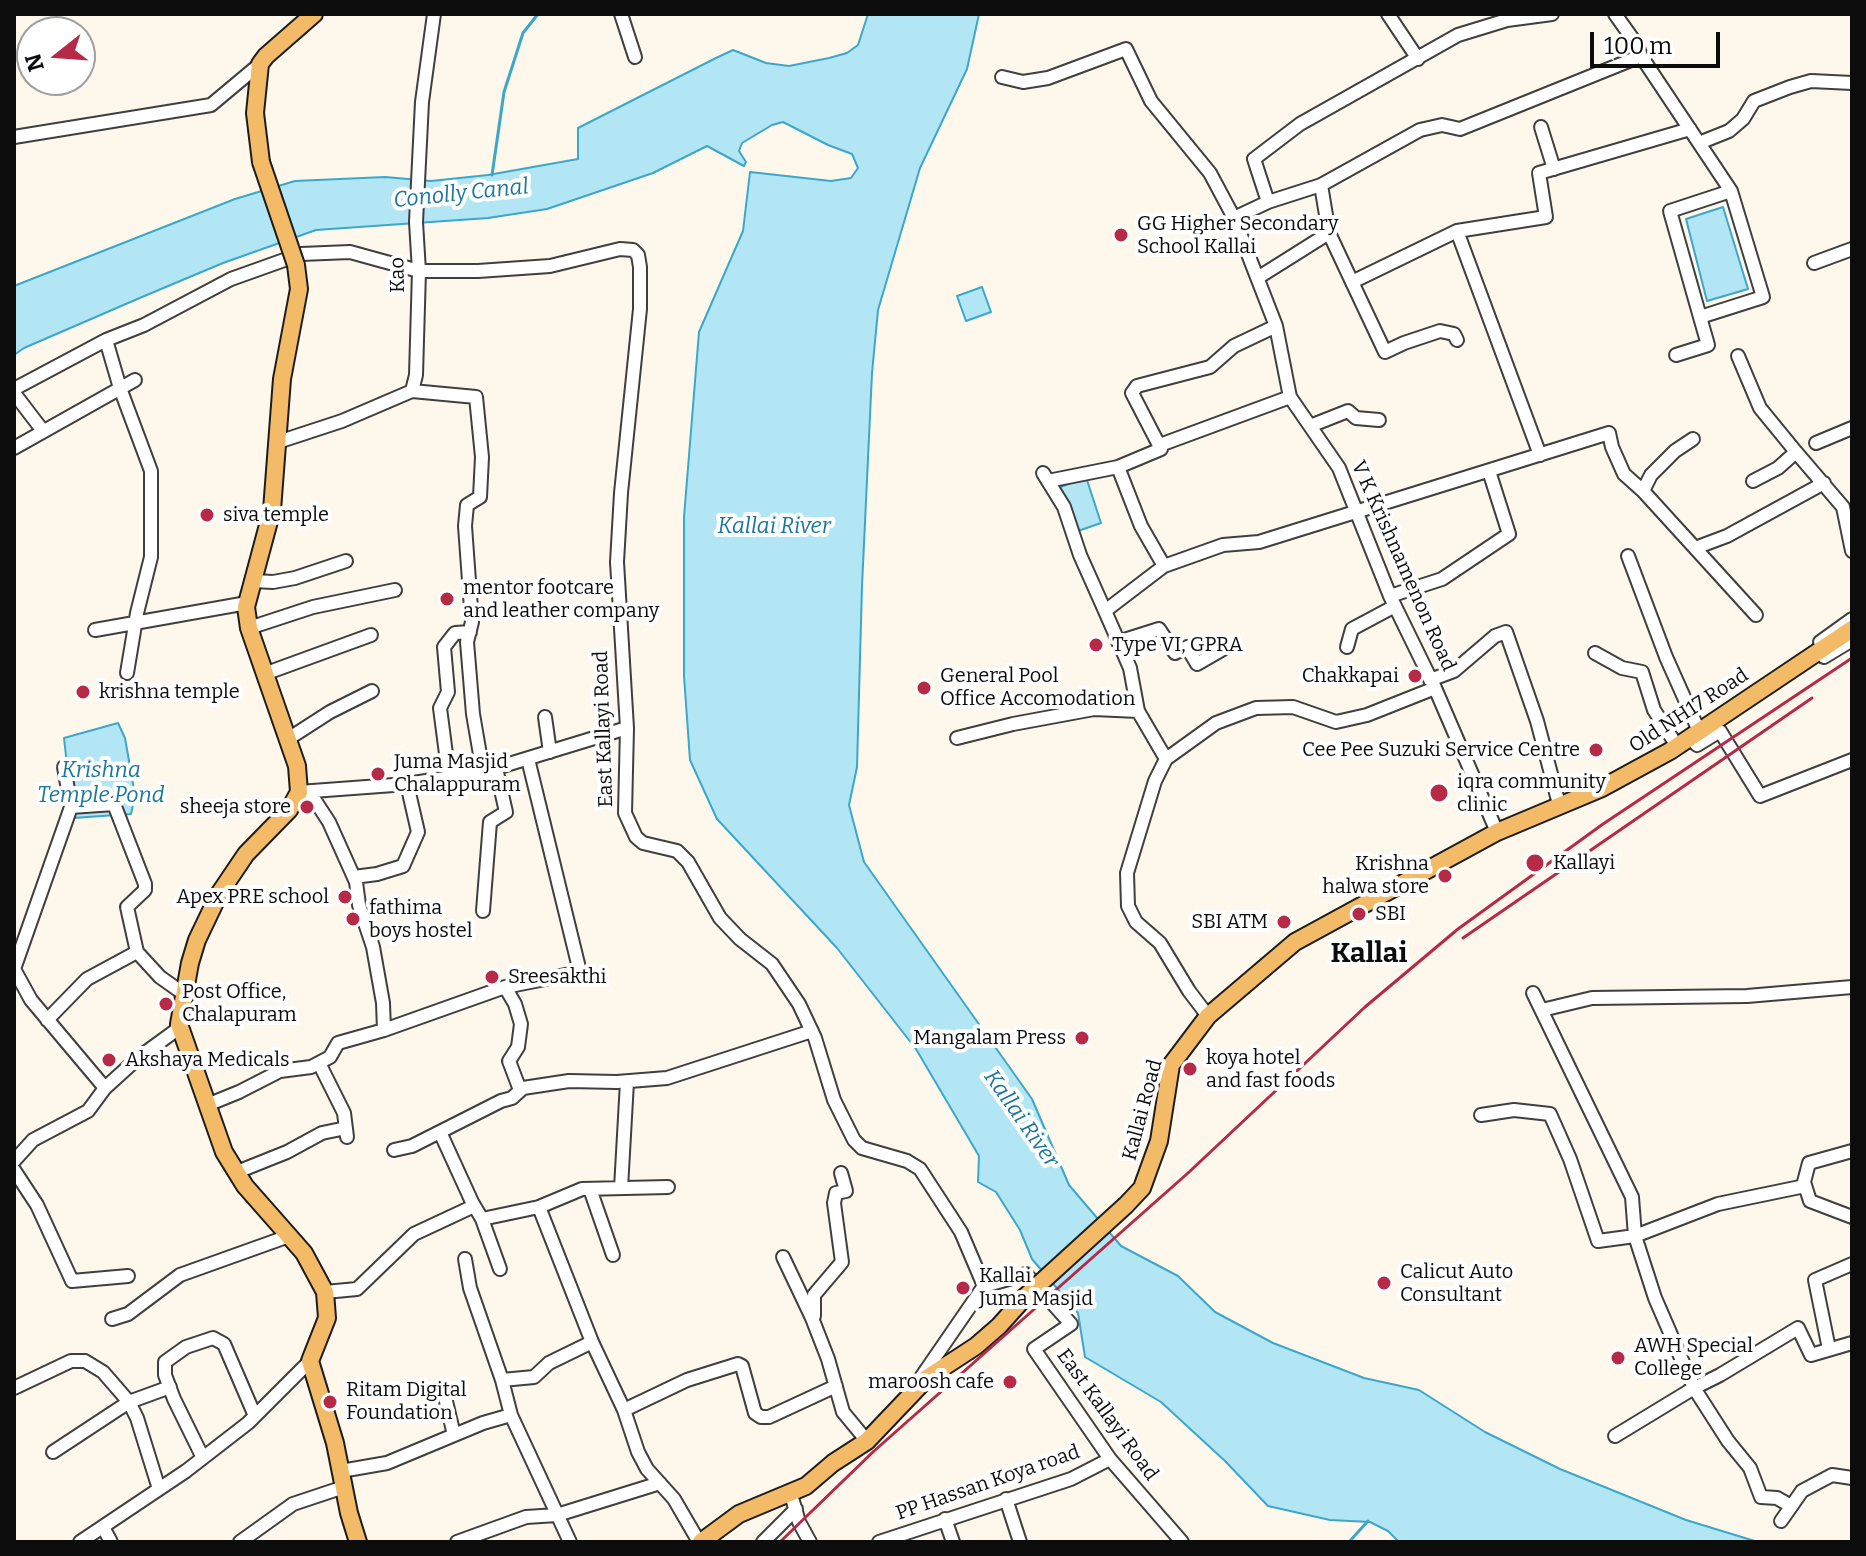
<!DOCTYPE html>
<style>
body{margin:0}
#map{position:relative;width:1866px;height:1556px;overflow:hidden;background:#fef8ec;font-family:Bitter,serif}
canvas{display:block}
.frame{position:absolute;inset:0;border:16px solid #0c0c0c;pointer-events:none}
.north{position:absolute;left:16px;top:16px;width:80px;height:80px;box-sizing:border-box;background:#fff;border:2px solid #9e9e9e;border-radius:50%;rotate:253deg;font-size:22px;font-weight:700;line-height:32px;text-align:center;color:#0c0c0c}
.north::after{content:'';display:block;margin:auto;width:28px;height:36px;background:#b62a47;clip-path:polygon(50% 0,100% 100%,50% 72%,0 100%)}
.scale{position:absolute;left:1590px;top:32px;width:130px;height:36px;box-sizing:border-box;border:4px solid #0c0c0c;border-top:0;padding-left:10px;font-size:24px;line-height:28px;white-space:nowrap;color:#0c0c0c;-webkit-text-stroke:6px #fff;paint-order:stroke}
</style>
<div id="map">
<canvas width="1866" height="1556"></canvas>
<div class="frame"></div>
<div class="north">N</div>
<div class="scale">100 m</div>
</div>
<script>
const ctx = document.querySelector('canvas').getContext('2d');
ctx.lineJoin = 'round';
function paint(path, color) { ctx.fillStyle = color; ctx.fill(path, 'evenodd'); }
const shape = rows => new Path2D(rows.map(r => 'M' + r).join(''));
function stroke(path, color, width, dash) { ctx.strokeStyle = color; ctx.lineWidth = width; ctx.lineCap = dash ? 'butt' : 'round'; ctx.setLineDash(dash || []); ctx.stroke(path); }
function drawText(font, color, halo, rows, align = 'center') {
  ctx.font = font + ' Bitter,serif'; ctx.lineWidth = 8; ctx.setLineDash([]); ctx.textBaseline = 'middle'; ctx.strokeStyle = halo; ctx.fillStyle = color; for (const [text, x, y, turn = 0] of rows) {
    ctx.save(); ctx.translate(x, y); ctx.rotate((+turn || 0) * Math.PI / 180); ctx.textAlign = isNaN(turn) ? turn : align; if (halo) ctx.strokeText(text, 0, 0); ctx.fillText(text, 0, 0); ctx.restore();
  }
}
const water = shape([
 [868,14,979,14,967,69,920,168,878,310,872,373,862,586,857,767,849,805,864,862,1032,1099,1069,1185,1121,1246,1178,1276,1215,1312,1273,1343,1364,1378,1419,1390,1485,1432,1560,1469,1686,1520,1758,1542,1399,1542,1388,1531,1370,1522,1330,1520,1268,1506,1225,1461,1161,1402,1085,1357,1078,1313,1032,1259,1020,1230,996,1192,978,1182,979,1156,916,1049,837,948,717,819,690,760,684,676,684,517,699,332,743,231,750,172,831,181,851,178,858,168,852,154,828,145,783,122,772,125,742,143,739,151,746,162,744,166,707,146,653,173,547,209,488,218,316,230,223,263,142,297,24,348,14,355,14,286,235,199,295,181,385,177,431,181,488,175,578,159,578,128,716,58,733,50,766,63,789,66,829,58,847,53,858,45,868,14],
 [1723,207,1748,289,1707,301,1686,219,1723,207],
 [982,287,991,312,966,321,957,296,982,287],
 [1086,477,1101,523,1075,532,1058,488,1086,477],
 [118,723,125,738,135,795,131,814,73,818,64,738,118,723]
]);
paint(water, '#b3e6f4');
stroke(water, '#3ca7c8', 2);
stroke(shape([
 [492,175,504,92,523,33,538,14],
 [1349,1542,1368,1521]
]), '#3ca7c8', 3);
const minor = shape([
 [621,14,635,57],
 [1388,14,1418,59],
 [1615,14,1637,45,1641,56],
 [1002,77,1023,82,1048,78,1126,49,1151,101,1210,173,1234,218],
 [1541,127,1554,169],
 [14,137,211,105,260,64],
 [1699,143,1729,131,1743,119,1754,101,1790,87,1811,81,1852,83],
 [1321,185,1329,233],
 [1268,202,1321,185,1420,130,1442,125,1460,129,1641,56,1731,191,1763,297,1700,317,1708,345,1676,355],
 [1457,231,1540,455],
 [1814,263,1852,249],
 [1259,277,1329,233,1352,282,1457,231,1546,217,1539,173,1690,129],
 [1352,282,1385,352,1404,343,1440,331,1454,334,1457,340],
 [1700,317,1670,211,1731,191],
 [106,340,120,388,151,471,151,557,137,613,127,673],
 [1738,356,1760,408,1796,452],
 [14,389,106,340,144,325,231,279,301,254,350,252,419,271,478,271,550,266,620,249,633,250,638,255,640,267,640,309,621,493,617,562,627,728,625,813,636,837,643,843,677,851,688,862,720,918,740,939,772,964,799,1004,815,1038,834,1100,854,1140,862,1148,907,1161,920,1169,961,1232,984,1286],
 [412,391,476,397,482,457,480,497,467,505,465,526,472,622,467,642,473,714,483,772],
 [14,393,43,431],
 [1310,426,1348,411,1356,418,1379,420],
 [1693,439,1675,451,1651,475,1643,491,1756,615],
 [278,442,342,421,412,391,416,375,419,271,416,222,422,102,434,14],
 [1816,443,1852,428],
 [1160,445,1290,397],
 [14,448,135,380],
 [1043,473,1064,507,1080,555,1105,611],
 [1048,481,1118,467],
 [1753,481,1778,468,1796,452,1843,507,1852,551],
 [1695,548,1727,536,1824,483],
 [1628,556,1666,657,1699,731],
 [1164,566,1223,545,1259,542,1609,433,1612,447,1624,474,1643,491],
 [254,581,273,582,295,578,346,561],
 [1390,596,1442,579,1509,534,1489,471],
 [249,628,313,607,395,590],
 [95,630,247,603],
 [1118,642,1159,629,1175,653,1187,647,1197,664,1223,649],
 [1820,642,1852,619],
 [1347,647,1352,629,1395,606],
 [1595,653,1622,668,1642,672,1654,710,1677,746],
 [1824,657,1852,640],
 [264,674,371,635],
 [1430,680,1454,671,1495,636,1506,632,1537,721,1559,804],
 [545,717,550,752],
 [957,738,1013,724,1094,709,1138,711],
 [1689,738,1697,745,1720,731,1760,796,1852,760],
 [288,739,330,712,372,691],
 [1166,759,1216,723,1256,708,1293,707,1336,722,1367,715,1435,688],
 [64,767,71,807,14,969,31,1000,105,1088],
 [449,777,440,708,448,692,444,647,455,633,470,632],
 [299,792,407,784,483,772,627,728],
 [71,807,114,804,145,884,145,890,127,907,137,952,160,977,184,994],
 [1497,832,1435,688,1390,596,1339,468,1290,397,1276,326,1234,218,1268,202,1254,159,1300,124,1458,35,1507,20,1552,14],
 [354,877,377,874,403,866,418,832,407,784],
 [483,911,490,822,506,812,496,768],
 [505,987,580,972,528,759],
 [1533,993,1632,1197,1635,1236,1718,1204,1805,1186],
 [1542,1010,1592,998,1747,996,1852,987],
 [1208,1016,1189,991,1160,943,1136,922,1128,906,1127,873,1155,781,1166,759,1138,711,1130,668,1105,611,1164,566,1141,526,1118,467,1161,449,1132,393,1137,386,1210,367,1234,346,1276,326],
 [47,1020,87,979,137,952],
 [384,1030,505,987,515,1004,521,1024,518,1047,509,1061,520,1090],
 [319,1063,344,1113,347,1137],
 [207,1105,239,1092,280,1071,311,1067,330,1057,338,1043,384,1030,383,1003,373,947,359,905,356,882,329,822,314,799,299,792],
 [1481,1115,1514,1110,1550,1114,1570,1159,1598,1241,1635,1236,1655,1298,1694,1388,1720,1375,1798,1328,1811,1355,1852,1343],
 [440,1132,472,1202,482,1219,500,1269],
 [394,1150,412,1146,501,1101,512,1098,523,1088,569,1081,617,1082,667,1078,812,1031],
 [1852,1151,1809,1163,1804,1182,1810,1201,1852,1217],
 [14,1161,33,1140,88,1111,105,1088,138,1058,175,1031,179,1024],
 [14,1170,37,1205,72,1281,128,1276],
 [237,1172,287,1152,322,1133,346,1128],
 [621,1188,627,1082],
 [590,1189,613,1255],
 [539,1207,592,1342,624,1410,638,1452,647,1469,674,1499,699,1542],
 [482,1219,539,1207,582,1189,668,1187],
 [783,1257,812,1318,828,1359,843,1412,867,1441],
 [465,1259,470,1288,502,1380,534,1377,549,1363,592,1342],
 [984,1286,1026,1274,1071,1324,1034,1349,1110,1459,1182,1542],
 [325,1292,357,1289,414,1234,474,1206],
 [814,1316,814,1295,842,1262,834,1203,836,1193,846,1191,841,1173],
 [112,1319,128,1314,180,1275,289,1236],
 [1829,1349,1815,1280,1852,1264],
 [920,1379,984,1286],
 [502,1380,511,1415,570,1542],
 [14,1388,71,1361,85,1361,103,1372,129,1402,170,1387],
 [445,1397,454,1435],
 [624,1410,687,1380,738,1364,742,1366,755,1413,761,1417,769,1417,836,1386],
 [1615,1436,1694,1388,1728,1441,1750,1468,1761,1497,1777,1498,1791,1506],
 [53,1452,129,1402,137,1418,159,1489],
 [203,1458,174,1399,165,1375,165,1362,186,1347,213,1338,224,1344,255,1416],
 [341,1471,387,1463,483,1423,511,1415],
 [790,1491,799,1522,810,1542],
 [1006,1499,1020,1542],
 [945,1519,953,1542],
 [1781,1521,1802,1491,1832,1475,1852,1478],
 [103,1527,111,1542],
 [80,1542,186,1471,248,1423,310,1361],
 [240,1542,293,1504,344,1487],
 [457,1542,526,1517,557,1515,660,1483],
 [763,1542,796,1509],
 [879,1542,1071,1479,1110,1459]
]);
const major = shape([
 [261,162,255,113,260,64,266,56,314,14],
 [296,265,299,289,282,379,272,510,246,607,249,628,297,766,299,792,289,810,246,854,219,894,197,940,190,963,179,1024,224,1152,245,1186,304,1253,325,1292,327,1318,310,1361,335,1443,349,1513,358,1542],
 [1126,1205,1142,1188,1159,1141,1171,1065,1208,1016,1295,942,1497,832,1602,788,1670,751,1852,629],
 [701,1542,739,1514,806,1486,833,1463,867,1441,927,1378,976,1346,999,1326,1025,1297]
]);
stroke(minor, '#3f3f3f', 16);
stroke(major, '#1d1d1d', 20);
stroke(minor, '#fff', 12);
stroke(major, '#f3bb67', 16);
stroke(shape([
 [1463,938,1812,698],
 [780,1542,874,1451,1188,1173,1365,1007,1458,929,1603,824,1852,658]
]), '#b62a47', 3);
const majorBridge = shape([
 [261,162,296,265],
 [1025,1297,1126,1205]
]);
stroke(majorBridge, '#1d1d1d', 20, []);
stroke(majorBridge, '#f3bb67', 16);
for (const [x, y, r, color] of [
 [1121,235,8,"#b62a47"],
 [207,515,8,"#b62a47"],
 [447,599,8,"#b62a47"],
 [1096,645,8,"#b62a47"],
 [1415,676,8,"#b62a47"],
 [924,688,8,"#b62a47"],
 [83,692,8,"#b62a47"],
 [1596,750,8,"#b62a47"],
 [378,774,8,"#b62a47"],
 [1439,793,10,"#b62a47"],
 [307,807,8,"#b62a47"],
 [1535,863,10,"#b62a47"],
 [1445,876,8,"#b62a47"],
 [345,897,8,"#b62a47"],
 [1359,914,8,"#b62a47"],
 [353,919,8,"#b62a47"],
 [1284,922,8,"#b62a47"],
 [492,977,8,"#b62a47"],
 [166,1004,8,"#b62a47"],
 [1082,1038,8,"#b62a47"],
 [109,1060,8,"#b62a47"],
 [1190,1069,8,"#b62a47"],
 [1384,1283,8,"#b62a47"],
 [963,1288,8,"#b62a47"],
 [1618,1358,8,"#b62a47"],
 [1010,1382,8,"#b62a47"],
 [330,1402,8,"#b62a47"]
]) { const dot = new Path2D(); dot.arc(x, y, r, 0, 2 * Math.PI); ctx.fillStyle = color; ctx.fill(dot); stroke(dot, '#fff', 3); }
drawText('20px', '#0c0c0c', '#fff', [
 ["GG Higher Secondary",1137,224],
 ["School Kallai",1137,247],
 ["siva temple",223,515],
 ["mentor footcare",463,588],
 ["and leather company",463,611],
 ["Type VI, GPRA",1112,645],
 ["General Pool",940,676],
 ["Office Accomodation",940,699],
 ["Chakkapai",1399,676,"right"],
 ["krishna temple",99,692],
 ["Cee Pee Suzuki Service Centre",1580,750,"right"],
 ["Juma Masjid",394,762],
 ["Chalappuram",394,785],
 ["iqra community",1457,782],
 ["clinic",1457,805],
 ["sheeja store",291,807,"right"],
 ["Kallayi",1553,863],
 ["Krishna",1429,864,"right"],
 ["halwa store",1429,887,"right"],
 ["Apex PRE school",329,897,"right"],
 ["fathima",369,908],
 ["boys hostel",369,931],
 ["SBI",1375,914],
 ["SBI ATM",1268,922,"right"],
 ["Sreesakthi",508,977],
 ["Post Office,",182,992],
 ["Chalapuram",182,1015],
 ["Mangalam Press",1066,1038,"right"],
 ["koya hotel",1206,1058],
 ["and fast foods",1206,1081],
 ["Akshaya Medicals",125,1060],
 ["Calicut Auto",1400,1272],
 ["Consultant",1400,1295],
 ["Kallai",979,1276],
 ["Juma Masjid",979,1299],
 ["AWH Special",1634,1346],
 ["College",1634,1369],
 ["maroosh cafe",994,1382,"right"],
 ["Ritam Digital",346,1390],
 ["Foundation",346,1413]
], 'left');
drawText('20px', '#0c0c0c', '#fff', [
 ["Kao",398,275,-91],
 ["V K Krishnamenon Road",1403,566,66],
 ["Old NH17 Road",1689,711,-33],
 ["East Kallayi Road",604,729,-92],
 ["Kallai Road",1143,1110,-75],
 ["East Kallayi Road",1107,1415,54],
 ["PP Hassan Koya road",988,1483,-19]
]);
drawText('italic 22px', '#1b7699', '#fff', [
 ["Conolly Canal",461,194,-6],
 ["Kallai River",774,527],
 ["Krishna",101,771],
 ["Temple Pond",101,796],
 ["Kallai River",1021,1119,55]
]);
drawText('bold 28px', '#0c0c0c', '#fff', [
 ["Kallai",1369,954]
]);
</script>
